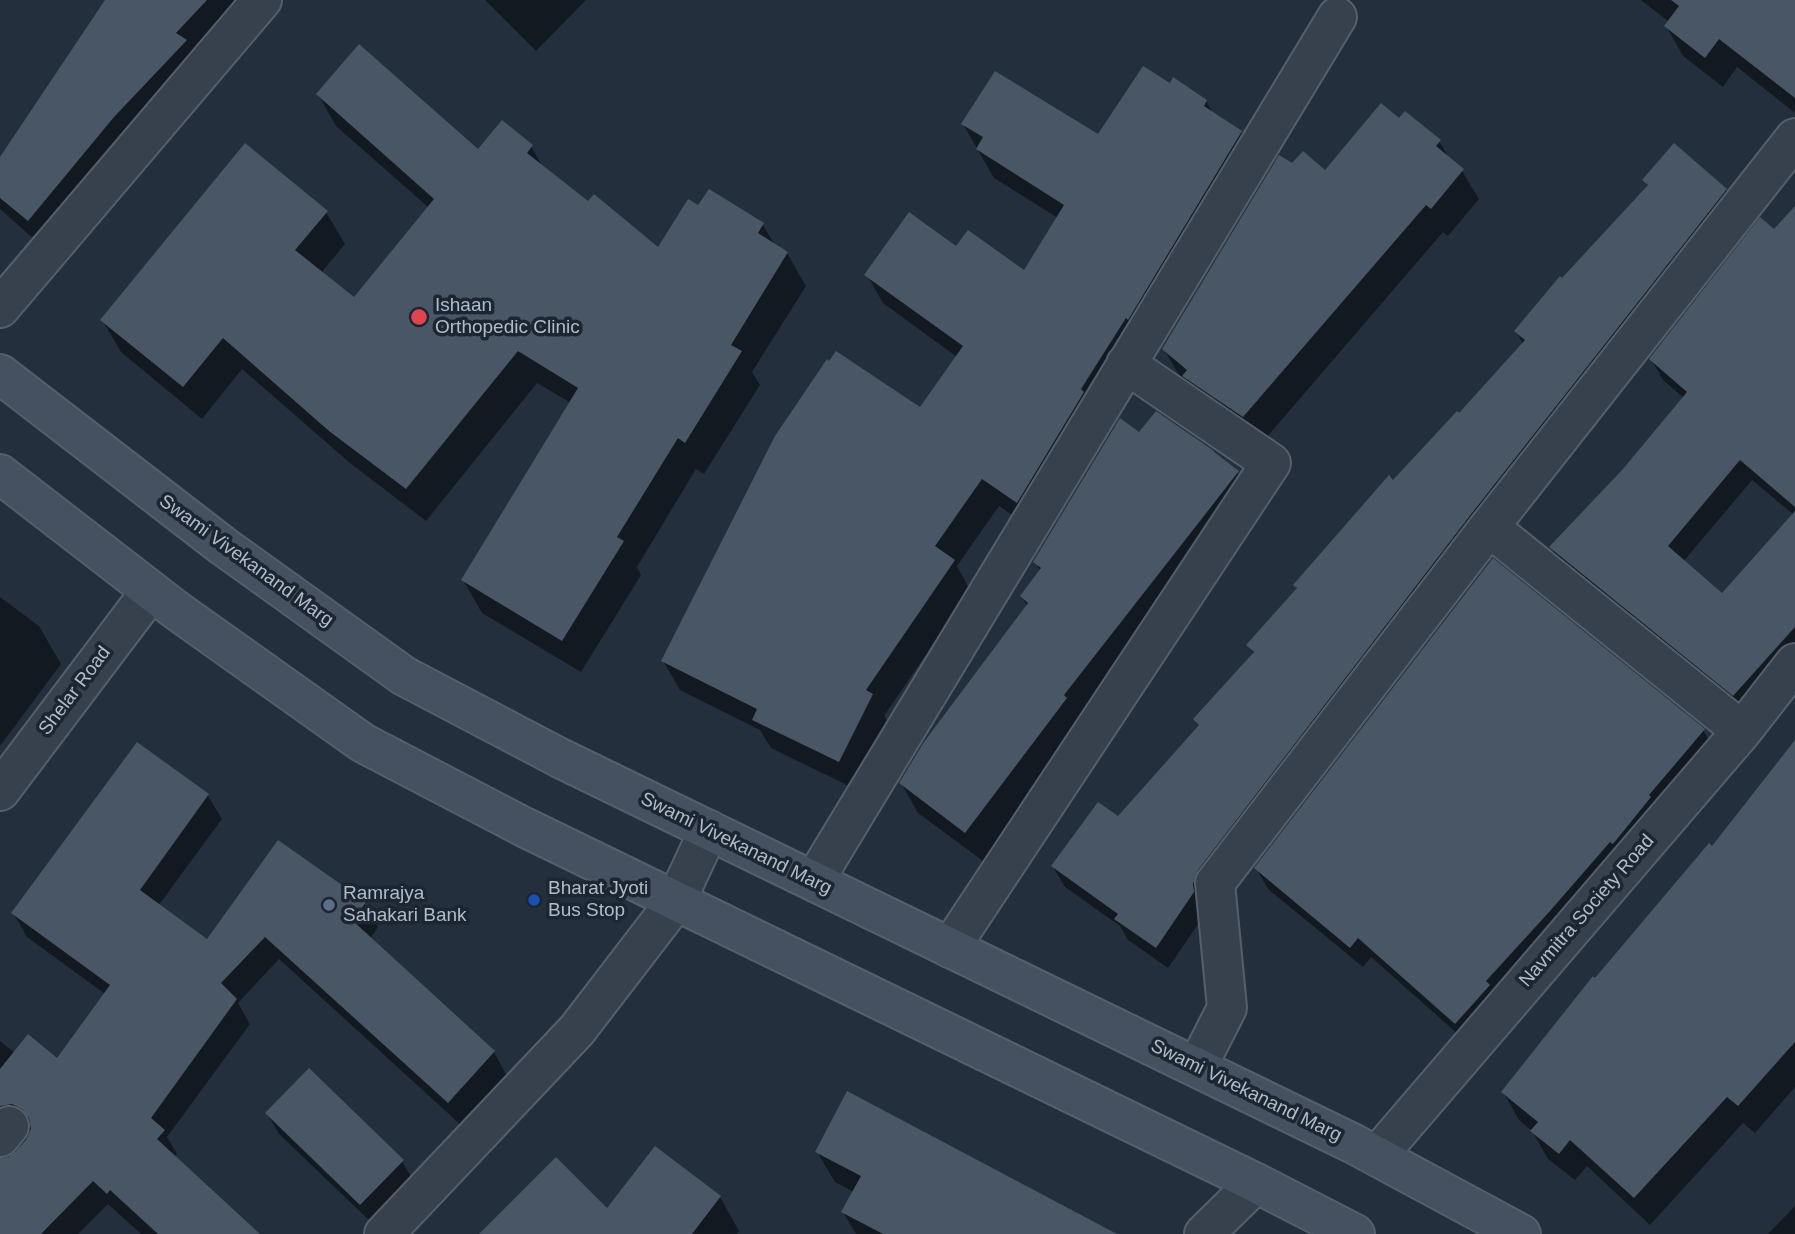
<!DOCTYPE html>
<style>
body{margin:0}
canvas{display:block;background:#232f3d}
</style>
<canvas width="1795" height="1234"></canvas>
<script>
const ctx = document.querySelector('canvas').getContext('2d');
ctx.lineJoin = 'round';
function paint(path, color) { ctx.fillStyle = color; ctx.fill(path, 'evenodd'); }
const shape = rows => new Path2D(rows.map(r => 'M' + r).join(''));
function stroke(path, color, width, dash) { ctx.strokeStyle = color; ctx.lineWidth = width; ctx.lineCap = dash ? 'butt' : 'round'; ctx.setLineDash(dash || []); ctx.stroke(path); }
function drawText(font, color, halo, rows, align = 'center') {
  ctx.font = font + ' Arial,sans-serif'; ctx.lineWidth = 7; ctx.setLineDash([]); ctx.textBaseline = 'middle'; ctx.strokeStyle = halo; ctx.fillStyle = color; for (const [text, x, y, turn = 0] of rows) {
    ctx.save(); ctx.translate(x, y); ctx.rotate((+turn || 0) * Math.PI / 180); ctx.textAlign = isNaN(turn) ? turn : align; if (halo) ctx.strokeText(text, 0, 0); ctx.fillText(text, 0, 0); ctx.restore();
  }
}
paint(shape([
 [107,0,249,0,44,248,0,209,0,161],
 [485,0,586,0,536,51],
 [1641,0,1795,0,1795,113,1737,67,1723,87,1683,56,1666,26,1669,22],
 [1170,85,1206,101,1214,115,1241,132,1258,161,1034,530,999,506,957,566,970,590,884,716,889,723,855,789,771,748,760,730,680,690,663,661,921,410,957,357,883,303,867,275,957,249,1024,272,1058,218,994,178,963,124,1098,137],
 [318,94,478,152,531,146,544,169,588,204,659,250,699,207,762,224,775,245,787,253,806,286,752,372,760,385,704,474,696,469,637,567,641,575,581,672,482,613,463,580,571,403,537,383,426,521,350,463,242,369,202,419,121,352,102,320,326,212,345,244,321,273,354,300,429,208,336,126],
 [1399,121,1439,141,1451,161,1462,171,1479,199,1448,236,1443,232,1260,445,1180,377,1164,349,1293,166,1325,172],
 [1644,180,1726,190,1738,211,1205,914,1168,968,1128,940,1120,926,1065,887,1053,867,1118,818,1200,727,1195,719,1254,655,1248,645,1297,589,1295,585,1459,415,1523,344,1516,331,1648,187],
 [1795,209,1795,657,1746,716,1563,568,1551,547,1625,470,1684,398,1663,380,1651,359],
 [1752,480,1794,515,1722,596,1683,562],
 [1139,435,1237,472,1254,502,983,861,918,813,901,783,1028,607,1022,597,1041,572,1035,562],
 [0,597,39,626,61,664,0,746],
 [1703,730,1715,751,1468,1043,1371,957,1363,967,1268,889,1256,868],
 [1795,743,1795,1087,1755,1133,1743,1123,1650,1225,1587,1166,1575,1180,1548,1159,1532,1131,1519,1120,1503,1092,1596,980,1712,848],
 [138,744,208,796,222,819,158,906,208,942,364,903,378,927,370,939,494,1052,507,1076,462,1126,279,959,238,1003,250,1024,167,1137,177,1154,174,1157,257,1234,141,1234,108,1204,78,1234,0,1234,0,1160,8,1159,27,1141,32,1130,28,1128,16,1129,0,1142,0,1041,15,1053,58,1061,105,994,27,937,13,913],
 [267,1113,402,1161,414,1182,373,1224,279,1134],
 [817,1152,1090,1234,856,1234,843,1212,854,1192,835,1182],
 [720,1197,739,1231,737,1234,481,1234,608,1210],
 [1795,1206,1795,1234,1768,1234]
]), '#0007');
paint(shape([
 [105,0,207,0,176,33,187,40,114,117,28,221,0,198,0,157],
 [1671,0,1795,0,1795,98,1719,39,1705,58,1664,26,1679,6],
 [359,44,478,149,502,120,533,145,527,153,588,201,594,194,658,247,688,199,698,205,709,189,764,223,758,233,788,252,731,345,742,351,685,443,678,438,617,537,624,541,562,641,461,580,578,388,518,351,406,489,329,431,223,338,183,387,100,320,245,143,328,211,295,250,354,297,434,199,316,94],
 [1143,66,1170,83,1173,77,1207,100,1204,106,1242,131,1128,320,1126,318,1081,389,1084,392,1017,503,982,479,935,546,955,560,866,690,873,694,839,762,752,720,757,709,661,661,775,436,827,359,829,361,836,351,920,407,963,346,864,275,909,212,956,246,968,230,1024,270,1064,205,976,149,983,137,961,124,995,71,1098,134],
 [1381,103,1399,118,1405,111,1441,140,1436,146,1464,169,1431,209,1426,205,1243,417,1182,376,1187,370,1162,349,1279,155,1292,163,1303,151,1325,170],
 [1674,143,1727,189,1472,513,1198,870,1193,884,1194,892,1156,948,1114,919,1118,914,1051,866,1098,802,1118,816,1199,725,1193,719,1254,652,1246,645,1297,588,1293,585,1389,475,1393,480,1457,411,1459,413,1525,340,1514,331,1560,276,1562,278,1648,185,1642,180],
 [1795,206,1795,507,1740,460,1668,546,1722,593,1795,511,1795,627,1733,696,1549,547,1623,469,1687,392,1649,359,1760,217,1774,229],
 [1156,411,1214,451,1214,452,1239,471,1064,695,1067,698,965,833,899,783,924,742,1028,603,1020,596,1041,568,1033,562,1120,418,1139,432],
 [1493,558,1705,729,1649,795,1651,797,1613,844,1610,842,1550,911,1486,981,1490,985,1455,1024,1358,938,1350,948,1254,868],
 [1795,740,1795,1042,1738,1106,1727,1097,1634,1198,1570,1140,1559,1154,1530,1131,1538,1122,1501,1092,1593,976,1595,978,1709,843,1712,846],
 [137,742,209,794,140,890,207,939,278,840,366,902,353,921,495,1051,448,1103,265,937,221,983,237,999,151,1118,165,1130,157,1139,260,1234,158,1234,110,1190,107,1194,93,1181,41,1234,0,1234,0,1158,8,1157,16,1151,26,1140,31,1129,29,1118,22,1109,12,1104,0,1106,0,1069,28,1034,57,1058,110,985,11,913],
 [309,1068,404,1160,360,1205,265,1113],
 [847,1091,1117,1234,883,1234,841,1212,861,1176,815,1152],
 [655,1146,721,1196,692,1234,479,1234,556,1157,607,1208]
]), '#495666');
const minor = shape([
 [0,308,262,0],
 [1489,527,1742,731],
 [0,791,151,591],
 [814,881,1337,17],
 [950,948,1271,463,1126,364],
 [1197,1067,1227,1008,1215,883,1489,527,1795,138],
 [0,1137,9,1126],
 [1377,1156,1742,731,1795,663],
 [384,1234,577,1030,676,901,709,830],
 [1204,1234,1256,1183]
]);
const secondary = shape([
 [0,374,223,546,404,676,560,758,1354,1144,1521,1234],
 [0,474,176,610,363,743,524,827,1256,1183,1355,1234]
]);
stroke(minor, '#555e6b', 42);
stroke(secondary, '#555e6b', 42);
stroke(minor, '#37414d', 38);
stroke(secondary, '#455060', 38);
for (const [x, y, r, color] of [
 [419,317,9,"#e0444e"],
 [534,900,7,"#1a4fb4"],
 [329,905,7,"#5c6f8a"]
]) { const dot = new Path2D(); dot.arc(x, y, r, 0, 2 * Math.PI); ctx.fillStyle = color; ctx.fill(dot); stroke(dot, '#1c2632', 2.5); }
drawText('19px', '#b2bbc8', '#1c2632', [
 ["Ishaan",435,306],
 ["Orthopedic Clinic",435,328],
 ["Bharat Jyoti",548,889],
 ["Bus Stop",548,911],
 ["Ramrajya",343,894],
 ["Sahakari Bank",343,916]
], 'left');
drawText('19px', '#b2bbc8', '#1c2632', [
 ["Swami Vivekanand Marg",246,561,36],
 ["Shelar Road",75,691,-53],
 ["Swami Vivekanand Marg",736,844,26],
 ["Navmitra Society Road",1587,911,-49],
 ["Swami Vivekanand Marg",1246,1091,26]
]);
</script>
